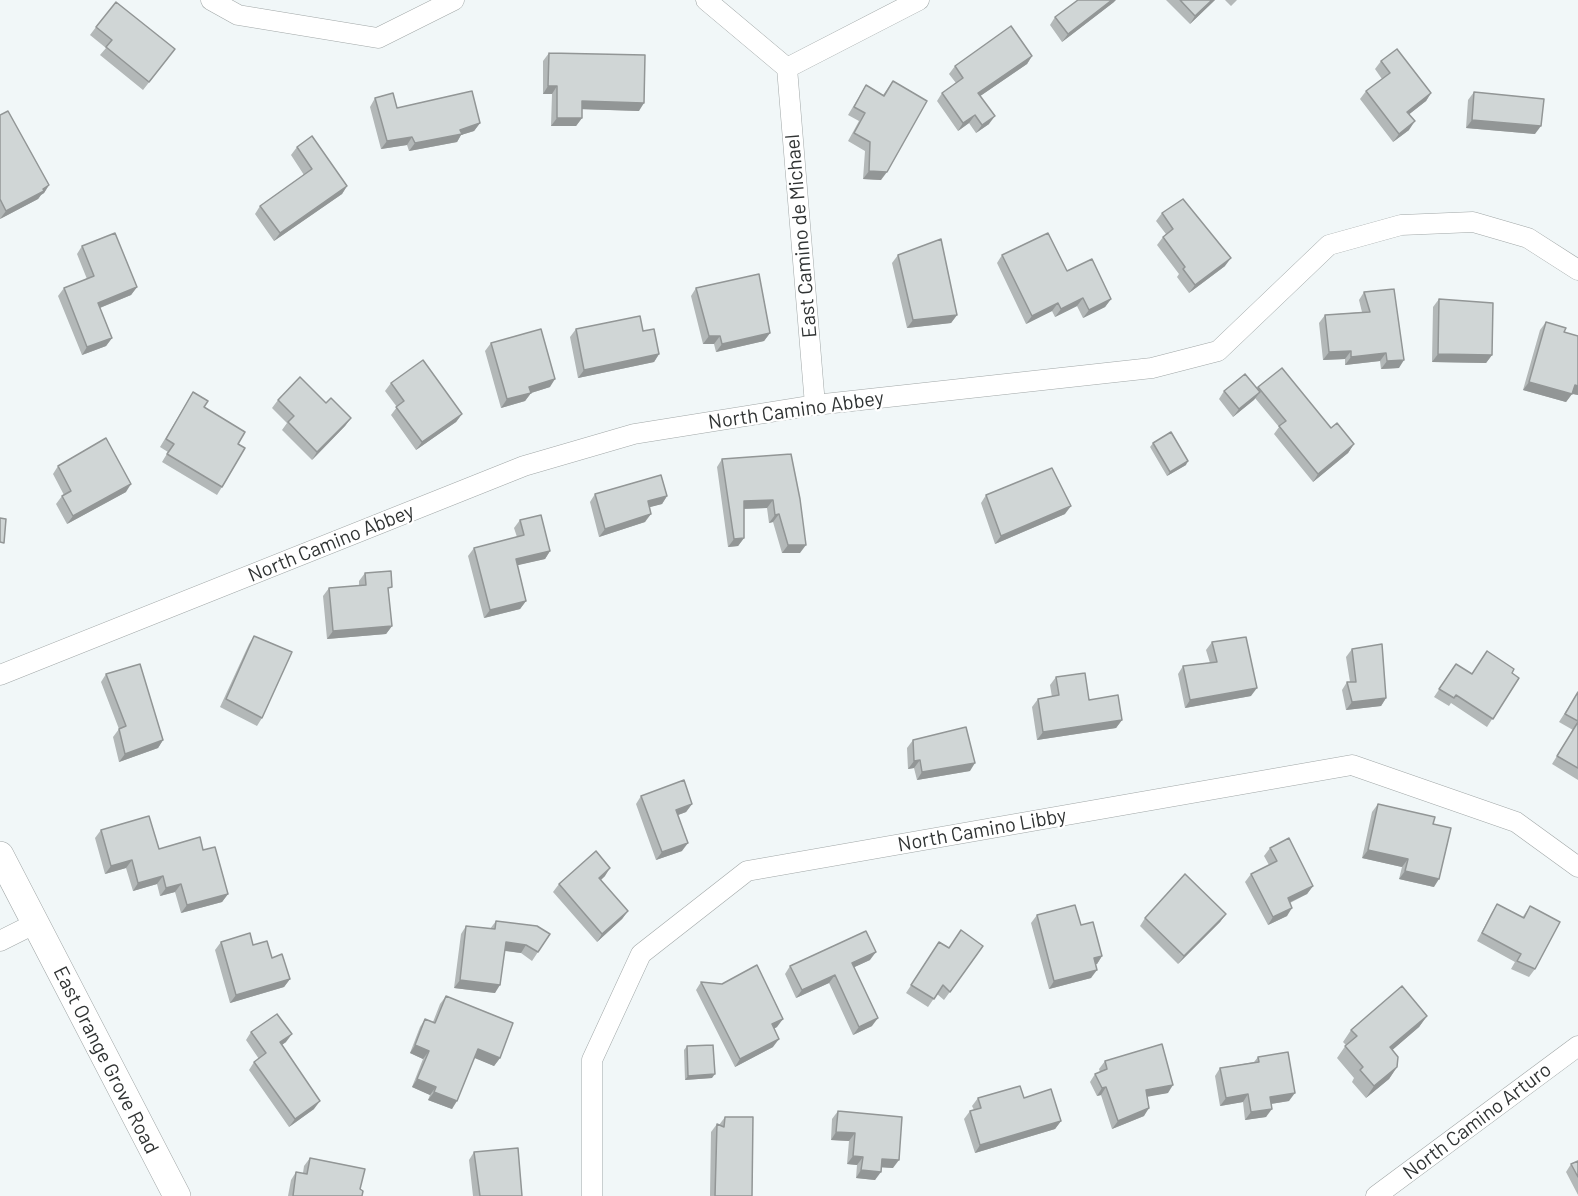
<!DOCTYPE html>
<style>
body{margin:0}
canvas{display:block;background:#f1f7f8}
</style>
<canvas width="1578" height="1196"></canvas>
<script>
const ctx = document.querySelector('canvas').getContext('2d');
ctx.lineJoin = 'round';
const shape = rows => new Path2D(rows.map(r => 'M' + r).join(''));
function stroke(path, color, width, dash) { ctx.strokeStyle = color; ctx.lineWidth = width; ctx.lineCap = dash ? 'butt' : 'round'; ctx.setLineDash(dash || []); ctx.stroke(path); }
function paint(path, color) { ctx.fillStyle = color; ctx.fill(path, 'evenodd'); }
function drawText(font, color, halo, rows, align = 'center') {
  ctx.font = font + ' Barlow,sans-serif'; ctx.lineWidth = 4.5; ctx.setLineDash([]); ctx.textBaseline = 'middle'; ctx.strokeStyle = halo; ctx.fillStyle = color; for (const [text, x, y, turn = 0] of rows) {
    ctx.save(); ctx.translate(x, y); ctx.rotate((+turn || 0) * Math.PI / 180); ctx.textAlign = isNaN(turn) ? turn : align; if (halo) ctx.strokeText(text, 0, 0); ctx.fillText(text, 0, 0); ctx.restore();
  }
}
const minor = shape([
 [211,0,238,15,378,38,454,0],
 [706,0,787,68],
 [787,68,815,405],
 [787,68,919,0],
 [0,675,524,466,634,434,815,405,1152,368,1218,351,1329,245,1401,225,1473,222,1528,238,1578,270],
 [0,941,36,923],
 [592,1196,592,1060,641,954,747,871,1352,765,1516,822,1578,867],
 [1376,1196,1578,1046]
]);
const secondary = shape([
 [0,855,177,1196]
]);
stroke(minor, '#a1a7a7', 21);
stroke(secondary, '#a1a7a7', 28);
stroke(minor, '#fff', 20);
stroke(secondary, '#fff', 27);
paint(shape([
 [1166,0,1215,0,1190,24],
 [1225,0,1237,0,1231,6],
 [1114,2,1062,42,1050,25,1055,17],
 [96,27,169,57,143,90,100,55,106,48,90,35],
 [549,53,639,111,582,109,582,118,576,126,551,126,552,94,543,94,543,61],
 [1032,56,1027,64,980,96,989,124,976,133,969,123,958,131,937,101,942,93,956,83,949,74,955,66],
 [1381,61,1431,93,1426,101,1409,114,1409,130,1393,142,1360,99,1366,91,1382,79,1375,69],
 [893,81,881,180,863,179,865,151,848,141,859,121,848,115,866,85,883,95],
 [1474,92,1535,134,1466,128,1468,100],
 [375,98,397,108,480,123,474,131,461,135,457,142,409,151,407,145,381,149,370,107],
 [0,115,49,185,44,193,41,195,38,199,0,219],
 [297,147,347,186,342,194,274,241,255,214,260,206,304,175,291,155],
 [1162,213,1225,266,1189,293,1177,277,1179,274,1157,245,1163,237,1166,234,1156,221],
 [82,246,137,287,131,295,100,308,112,338,106,346,82,355,58,296,64,288,87,279,77,254],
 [898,255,957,315,951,323,907,328,892,263],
 [1002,255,1067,271,1111,299,1105,307,1083,318,1077,306,1055,317,1052,311,1026,324,997,263],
 [696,288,770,333,764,341,716,352,714,344,703,344,691,296],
 [1364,292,1399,368,1381,369,1380,361,1345,365,1345,359,1323,360,1319,323,1325,315,1362,312,1359,300],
 [1439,299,1492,355,1486,363,1432,362,1433,307],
 [1546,322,1564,332,1578,336,1578,395,1572,394,1566,402,1523,390,1540,330],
 [576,329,643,331,659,354,654,362,578,378,570,337],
 [491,343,550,387,531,393,525,401,501,408,485,351],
 [391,383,462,414,456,422,416,450,391,415,397,407,385,391],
 [1258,387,1331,428,1354,444,1348,453,1313,482,1274,434,1279,427,1255,398,1233,417,1219,399,1224,391,1257,388],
 [193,392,204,407,238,444,222,487,217,495,162,462,168,452,160,447],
 [278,400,326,403,351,418,345,426,312,460,282,430,287,423,272,408],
 [1153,443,1186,465,1167,476,1150,447],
 [791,454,800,553,782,553,773,522,769,523,767,508,744,509,744,538,738,546,728,547,717,467,722,459],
 [58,466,126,492,67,524,56,504,62,496,64,495,53,474],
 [595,494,667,496,662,504,649,507,645,522,599,537,590,502],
 [986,495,1065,514,995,544,981,503],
 [520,520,550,551,545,559,517,565,526,601,520,609,484,618,468,556,474,548,517,537,514,528],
 [365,573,392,626,386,634,327,639,323,596,329,588,359,586,359,581],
 [254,636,262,718,257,726,220,707,249,644],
 [1212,642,1251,696,1185,708,1178,674,1183,666,1210,663,1206,650],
 [1352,649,1386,698,1381,706,1346,710,1342,690,1347,682,1350,682,1346,657],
 [1456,664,1471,674,1512,673,1519,678,1487,727,1451,703,1449,706,1434,697],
 [106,674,163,740,158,748,119,762,113,737,119,729,101,682],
 [1056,677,1122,720,1116,728,1037,740,1032,707,1038,699,1052,697,1050,685],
 [1578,692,1578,780,1552,764,1573,730,1559,722],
 [913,740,970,771,917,780,914,768,908,769,907,748],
 [641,796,692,804,686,812,678,815,682,851,656,860,636,804],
 [1378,804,1433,824,1434,887,1399,879,1402,867,1362,858,1372,812],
 [101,830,159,849,203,850,228,894,222,902,181,913,175,892,160,896,157,884,133,891,126,868,105,874,95,838],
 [1270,848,1313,886,1307,894,1290,903,1287,916,1268,925,1245,882,1251,874,1269,865,1264,856],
 [605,876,601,880,628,911,622,919,597,942,553,892,559,884],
 [1497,904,1522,918,1530,906,1535,969,1529,977,1511,969,1515,962,1477,941,1492,912],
 [1226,914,1220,922,1178,964,1140,926,1145,918],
 [1037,915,1081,925,1102,956,1097,964,1095,964,1091,978,1049,989,1031,923],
 [496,921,538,952,532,961,521,953,505,951,495,993,454,988,461,934,466,926,490,929],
 [221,942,253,945,290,979,284,987,230,1003,215,950],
 [939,942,949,948,983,946,944,1000,937,994,928,1007,906,993],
 [870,960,854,967,872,1026,853,1035,829,983,796,998,785,974,790,966],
 [701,982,777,1027,774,1028,773,1047,735,1067,696,990],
 [446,996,500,1058,494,1066,474,1057,452,1109,428,1100,430,1095,412,1087,423,1059,410,1053,420,1027,425,1019,433,1022,440,1004],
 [1427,1016,1419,1027,1392,1050,1397,1067,1389,1079,1366,1098,1352,1082,1354,1078,1337,1058,1346,1045,1343,1042,1351,1030],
 [251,1032,286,1042,282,1045,314,1109,289,1127,249,1070,254,1062,259,1059,246,1040],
 [687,1046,712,1078,685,1080,684,1050],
 [1258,1057,1289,1101,1271,1104,1266,1117,1245,1120,1243,1102,1220,1106,1215,1076,1220,1068,1254,1062],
 [1105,1061,1168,1093,1147,1096,1144,1116,1112,1129,1101,1095,1097,1096,1090,1082,1095,1074,1100,1072,1099,1069],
 [978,1098,1061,1121,1055,1129,975,1153,964,1119,970,1111,974,1110,972,1106],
 [838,1111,893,1168,881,1167,875,1180,856,1178,857,1165,847,1164,849,1141,831,1140,832,1119],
 [725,1117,752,1196,710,1196,711,1132,717,1124,719,1125],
 [474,1152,522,1196,473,1196,469,1160],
 [310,1158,362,1196,288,1196,291,1180,296,1172,303,1173,304,1166],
 [1578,1161,1578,1195,1566,1172,1571,1164]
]), '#b3b8b8');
paint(shape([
 [1112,0,1116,0,1114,2,1062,42,1068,34],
 [1212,0,1215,0,1190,24,1195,16],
 [1032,56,1027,64,973,101,978,93],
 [548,86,557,86,552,94,543,94],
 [1431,93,1426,101,1402,120,1407,112],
 [582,101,644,103,639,111,577,109],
 [975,115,969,123,958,131,963,123],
 [995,116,989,124,976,133,982,125],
 [557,118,582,118,576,126,551,126],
 [1472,120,1541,126,1535,134,1466,128],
 [1415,121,1409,130,1393,142,1399,134],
 [480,123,474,131,461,135,457,142,409,151,415,143],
 [412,137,407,145,381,149,387,141],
 [869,171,887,172,881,180,863,179],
 [49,185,44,193,41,195,38,199,0,219,6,211],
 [347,186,342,194,274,241,280,233],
 [1231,258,1225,266,1189,293,1195,285],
 [137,287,131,295,92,311,98,303],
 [1083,298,1077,306,1055,317,1061,309],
 [1111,299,1105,307,1083,318,1089,310],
 [1058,303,1052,311,1026,324,1032,316],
 [957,315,951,323,907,328,913,320],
 [770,333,764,341,716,352,722,344],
 [709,336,720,336,714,344,703,344],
 [112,338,106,346,82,355,87,347],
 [1351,351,1345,359,1323,360,1329,352],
 [1386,353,1380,361,1345,365,1351,357],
 [659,354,654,362,578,378,584,370],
 [1438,354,1492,355,1486,363,1432,362],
 [1404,360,1399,368,1381,369,1387,361],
 [555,379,550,387,531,393,525,401,501,408,507,399,529,387],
 [1529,382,1572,394,1566,402,1523,390],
 [1575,385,1578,386,1578,395,1569,393],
 [1260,392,1254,400,1233,417,1239,409],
 [462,414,456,422,416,450,422,442],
 [351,418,345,426,312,460,317,452],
 [1354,444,1348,453,1313,482,1318,474],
 [1188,461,1186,465,1167,476,1170,472],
 [131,484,126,492,67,524,73,516],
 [667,496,662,504,643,509,648,501],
 [773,500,767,508,738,509,744,501],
 [1071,506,1065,514,995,544,1001,536],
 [651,514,645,522,599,537,605,529],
 [779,514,773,522,769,523,775,515],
 [744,538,738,546,728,547,734,539],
 [788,545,806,545,800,553,782,553],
 [550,551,545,559,510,567,516,559],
 [526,601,520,609,484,618,490,610],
 [392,626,386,634,327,639,333,631],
 [1257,688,1251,696,1185,708,1190,700],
 [1386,698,1381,706,1346,710,1352,702],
 [1122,720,1116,728,1037,740,1043,732],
 [163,740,158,748,119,762,125,754],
 [920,760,914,768,908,769,914,761],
 [975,763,970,771,917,780,922,772],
 [692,804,686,812,670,818,676,810],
 [688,843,682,851,656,860,662,852],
 [1368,850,1408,859,1402,867,1362,858],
 [132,860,126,868,105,874,111,866],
 [610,868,605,876,594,886,599,878],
 [1405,871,1439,879,1434,887,1399,879],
 [163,876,157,884,133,891,138,883],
 [181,884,175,892,160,896,166,888],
 [1313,886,1307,894,1282,906,1288,898],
 [228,894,222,902,181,913,187,905],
 [1292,908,1287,916,1268,925,1273,917],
 [628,911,622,919,597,942,602,934],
 [1226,914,1220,922,1178,964,1184,956],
 [506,942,526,945,521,953,500,950],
 [876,952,870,960,846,971,852,963],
 [1102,956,1097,964,1088,966,1094,958],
 [1097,970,1091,978,1049,989,1054,981],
 [835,975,829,983,796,998,802,990],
 [290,979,284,987,230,1003,236,995],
 [460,980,500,985,495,993,454,988],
 [1427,1016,1419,1027,1382,1059,1390,1047],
 [878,1018,872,1026,853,1035,859,1027],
 [783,1019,777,1027,766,1033,772,1024],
 [292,1034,286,1042,274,1050,280,1042],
 [779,1039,773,1047,735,1067,740,1059],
 [415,1045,429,1051,423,1059,410,1053],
 [478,1049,500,1058,494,1066,472,1057],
 [1397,1067,1389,1079,1366,1098,1374,1086],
 [715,1074,712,1078,685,1080,688,1076],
 [417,1079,436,1087,430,1095,412,1087],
 [1173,1085,1168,1093,1141,1098,1146,1090],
 [1106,1087,1101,1095,1097,1096,1102,1088],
 [434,1092,457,1101,452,1109,428,1100],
 [1295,1093,1289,1101,1264,1105,1270,1097],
 [1248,1094,1243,1102,1220,1106,1226,1098],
 [320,1101,314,1109,289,1127,295,1119],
 [1149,1108,1144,1116,1112,1129,1118,1121],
 [1272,1109,1266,1117,1245,1120,1251,1112],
 [1061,1121,1055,1129,975,1153,980,1145],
 [836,1132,855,1133,849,1141,831,1140],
 [853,1156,863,1157,857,1165,847,1164],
 [882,1159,899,1160,893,1168,876,1167],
 [861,1170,881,1172,875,1180,856,1178]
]), '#929696');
const building = shape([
 [1078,0,1112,0,1068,34,1055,17,1078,0],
 [1180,0,1212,0,1195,16,1180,0],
 [116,2,175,49,149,82,106,47,112,40,96,27,116,2],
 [1011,26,1032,56,978,93,995,116,982,125,975,115,963,123,942,93,963,78,955,66,1011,26],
 [1397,49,1431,93,1407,112,1415,121,1399,134,1366,91,1390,73,1381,61,1397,49],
 [549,53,645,55,644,103,582,101,582,118,557,118,557,86,548,86,549,53],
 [893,81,927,101,887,172,869,171,870,142,854,133,865,113,854,107,866,85,884,96,893,81],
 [472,91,480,123,460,130,462,134,415,143,412,137,387,141,375,98,393,93,397,108,472,91],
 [1474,92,1544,99,1541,126,1472,120,1474,92],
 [8,111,49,185,43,189,44,191,6,211,0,199,0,115,8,111],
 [312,136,347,186,280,233,260,206,312,169,297,147,312,136],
 [1183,199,1231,258,1195,285,1183,269,1185,267,1163,237,1173,229,1162,213,1183,199],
 [115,233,137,287,98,303,112,338,87,347,64,288,94,276,82,246,115,233],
 [1048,233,1067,271,1092,259,1111,299,1089,310,1083,298,1061,309,1058,303,1032,316,1002,255,1048,233],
 [941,239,957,315,913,320,898,255,941,239],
 [759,274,770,333,722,344,720,336,709,336,696,288,759,274],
 [1394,289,1404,360,1387,361,1386,353,1351,357,1351,351,1329,352,1325,315,1370,312,1364,292,1394,289],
 [1439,299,1493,303,1492,355,1438,354,1439,299],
 [640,316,643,331,654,329,659,354,584,370,576,329,640,316],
 [1546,322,1566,328,1564,332,1578,336,1578,386,1575,385,1572,394,1529,382,1546,322],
 [541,329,555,379,529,387,531,393,507,399,491,343,541,329],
 [423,360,462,414,422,442,396,407,404,401,391,383,423,360],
 [1282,368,1331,428,1337,423,1354,444,1318,474,1279,426,1286,421,1258,387,1282,368],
 [1245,374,1260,392,1239,409,1224,391,1245,374],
 [300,377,326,403,331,398,351,418,317,452,288,422,294,416,278,400,300,377],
 [193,392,208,401,204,407,245,432,238,444,245,448,222,487,167,454,174,444,166,439,193,392],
 [1171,432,1188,461,1170,472,1153,443,1171,432],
 [106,438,131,484,73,516,62,496,71,491,58,466,106,438],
 [791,454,800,499,806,545,788,545,779,514,775,515,773,500,744,501,744,538,734,539,722,459,791,454],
 [1052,468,1071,506,1001,536,986,495,1052,468],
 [661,475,667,496,648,501,651,514,605,529,595,494,661,475],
 [541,515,550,551,516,559,526,601,490,610,474,548,524,535,520,520,541,515],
 [0,518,6,519,4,543,0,542,0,518],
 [391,571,392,587,388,588,392,626,333,631,329,588,366,585,365,573,391,571],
 [254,636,292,652,262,718,226,699,254,636],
 [1246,637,1257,688,1190,700,1183,666,1217,662,1212,642,1246,637],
 [1382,644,1386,698,1352,702,1347,682,1356,682,1352,649,1382,644],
 [1487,651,1514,669,1512,673,1519,678,1493,719,1456,695,1454,698,1439,689,1456,664,1472,674,1487,651],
 [140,664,163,740,125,754,119,729,126,726,106,674,140,664],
 [1085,673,1089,700,1118,695,1122,720,1043,732,1038,699,1059,695,1056,677,1085,673],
 [1578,692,1578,721,1565,714,1578,692],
 [1578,722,1578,768,1557,756,1578,722],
 [966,727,975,763,922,772,920,760,914,761,913,740,966,727],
 [684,780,692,804,676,810,688,843,662,852,641,796,684,780],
 [1378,804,1435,817,1433,824,1451,828,1439,879,1405,871,1408,859,1368,850,1378,804],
 [149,816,159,849,200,837,203,850,215,847,228,894,187,905,181,884,166,888,163,876,138,883,132,860,111,866,101,830,149,816],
 [1289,838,1313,886,1288,898,1292,908,1273,917,1251,874,1277,861,1270,848,1289,838],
 [596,851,610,868,599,878,628,911,602,934,559,884,596,851],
 [1185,874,1226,914,1184,956,1145,918,1185,874],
 [1497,904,1524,918,1530,906,1560,922,1535,969,1517,961,1521,954,1482,933,1497,904],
 [1075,905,1081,925,1093,922,1102,956,1094,958,1097,970,1054,981,1037,915,1075,905],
 [496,921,537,926,550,934,538,952,526,945,506,942,500,985,460,980,466,926,495,929,496,921],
 [961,930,983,946,950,992,943,985,934,999,911,985,939,942,949,948,961,930],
 [866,931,876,952,852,963,878,1018,859,1027,835,975,802,990,790,966,866,931],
 [250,933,253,945,267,941,272,958,282,954,290,979,236,995,221,942,250,933],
 [757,965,783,1019,772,1024,779,1039,740,1059,701,982,722,984,757,965],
 [1402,986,1427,1016,1390,1047,1398,1057,1397,1067,1374,1086,1360,1070,1363,1067,1345,1046,1357,1036,1351,1030,1402,986],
 [446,996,513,1023,500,1058,478,1049,457,1101,434,1092,436,1087,417,1079,429,1051,415,1045,425,1019,435,1023,446,996],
 [277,1014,292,1034,280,1042,320,1101,295,1119,254,1062,266,1053,251,1032,277,1014],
 [1162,1044,1173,1085,1146,1090,1149,1108,1118,1121,1106,1087,1102,1088,1095,1074,1107,1069,1105,1061,1162,1044],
 [713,1045,715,1074,688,1076,687,1046,713,1045],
 [1288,1052,1295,1093,1270,1097,1272,1109,1251,1112,1248,1094,1226,1098,1220,1068,1259,1062,1258,1057,1288,1052],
 [1020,1086,1024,1098,1051,1089,1061,1121,980,1145,970,1111,981,1108,978,1098,1020,1086],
 [838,1111,902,1117,899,1160,882,1159,881,1172,861,1170,863,1157,853,1156,855,1133,836,1132,838,1111],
 [725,1117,753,1117,752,1196,715,1196,717,1124,724,1127,725,1117],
 [518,1148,522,1196,480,1196,474,1152,518,1148],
 [310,1158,365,1169,360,1189,363,1191,362,1196,293,1196,296,1172,307,1174,310,1158],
 [1578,1161,1578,1177,1571,1164,1578,1161]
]);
paint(building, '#d0d6d6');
stroke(building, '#929696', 1.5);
drawText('20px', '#303333', '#fff', [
 ["East Camino de Michael",801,236,-95],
 ["North Camino Abbey",796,410,-8],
 ["North Camino Abbey",331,543,-22],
 ["North Camino Libby",982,830,-10],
 ["East Orange Grove Road",106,1060,63],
 ["North Camino Arturo",1477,1121,-37]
]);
</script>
